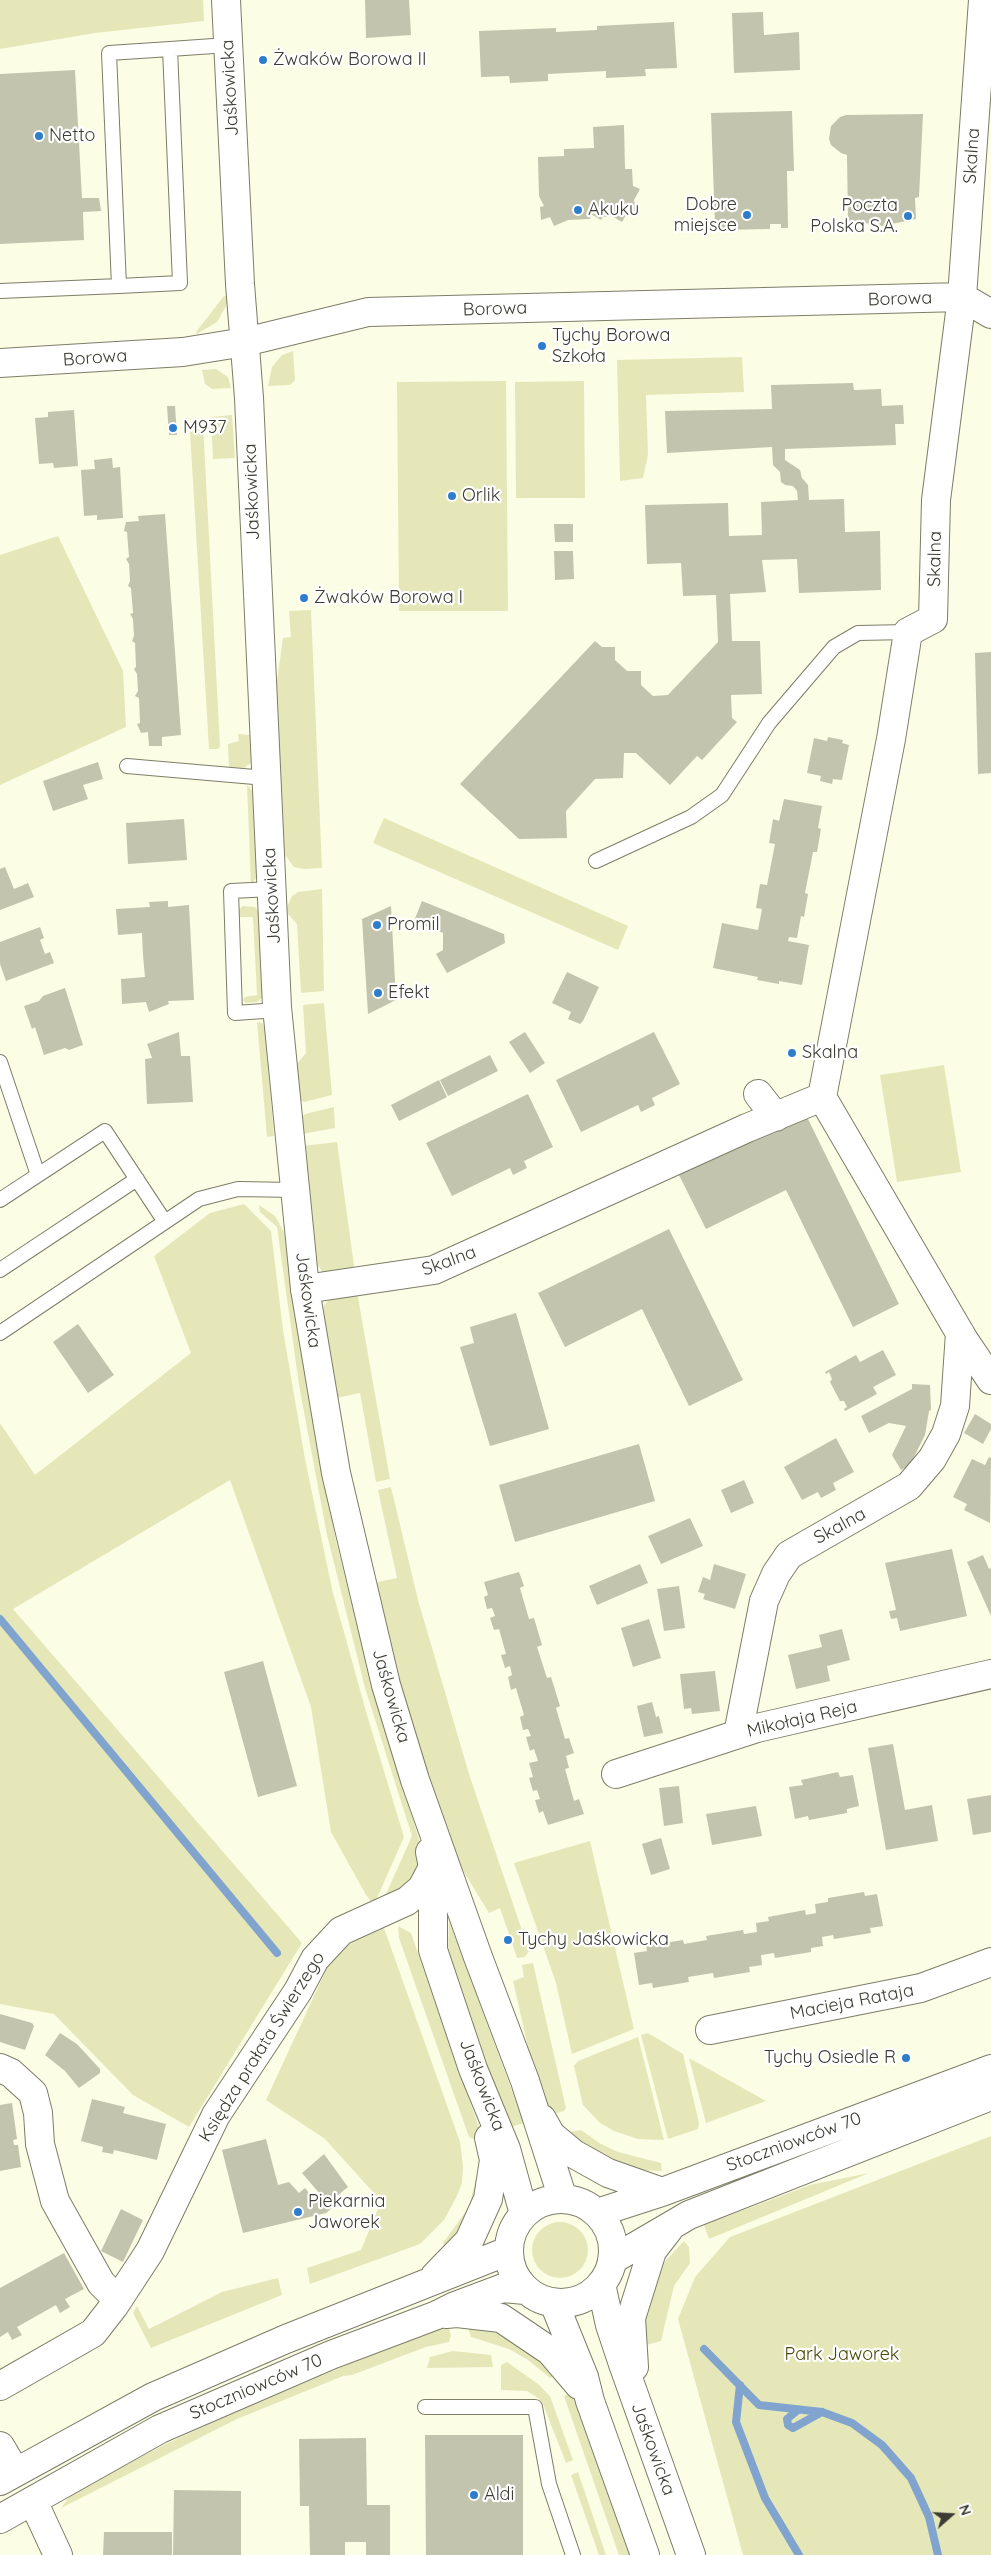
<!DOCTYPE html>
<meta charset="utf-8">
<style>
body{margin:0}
#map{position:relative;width:991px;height:2555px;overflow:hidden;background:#fcfde5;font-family:Quicksand,sans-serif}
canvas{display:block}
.north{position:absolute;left:926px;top:2490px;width:50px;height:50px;-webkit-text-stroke:4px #fff;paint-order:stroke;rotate:71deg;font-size:14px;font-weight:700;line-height:20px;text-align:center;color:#3c3c33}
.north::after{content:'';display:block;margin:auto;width:18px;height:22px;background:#3c3c33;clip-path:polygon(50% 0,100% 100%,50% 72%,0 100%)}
</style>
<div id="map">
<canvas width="991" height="2555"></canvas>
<div class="north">N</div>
</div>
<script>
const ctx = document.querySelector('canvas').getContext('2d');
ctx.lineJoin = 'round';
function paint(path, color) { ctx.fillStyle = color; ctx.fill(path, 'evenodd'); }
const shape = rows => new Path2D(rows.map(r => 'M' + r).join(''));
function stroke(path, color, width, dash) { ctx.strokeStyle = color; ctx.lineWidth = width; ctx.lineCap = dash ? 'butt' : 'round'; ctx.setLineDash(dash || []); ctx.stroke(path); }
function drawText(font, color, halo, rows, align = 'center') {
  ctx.font = font + ' Quicksand,sans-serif'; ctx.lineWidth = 4.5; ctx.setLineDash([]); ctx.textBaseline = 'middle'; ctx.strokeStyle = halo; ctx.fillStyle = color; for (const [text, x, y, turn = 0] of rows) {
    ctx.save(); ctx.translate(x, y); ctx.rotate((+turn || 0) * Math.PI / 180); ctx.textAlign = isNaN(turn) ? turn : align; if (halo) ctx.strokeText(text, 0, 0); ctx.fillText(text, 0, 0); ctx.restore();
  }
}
paint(shape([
 [0,0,203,0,204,21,95,33,0,49],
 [228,295,226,306,217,322,197,334,196,332,224,296],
 [293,351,295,380,290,385,268,386,272,367,282,355],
 [742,357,744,392,646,395,648,455,643,478,620,481,617,360],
 [216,369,228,377,231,388,212,389,205,384,202,370],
 [506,381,508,611,399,611,397,382],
 [584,381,585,498,516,498,515,382],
 [232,415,235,458,213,459,211,417],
 [198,420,203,423,220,747,218,749,209,749,190,432],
 [58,536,123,671,126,727,0,785,0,555],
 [311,610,322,868,304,869,294,867,284,854,275,695,283,638,291,637,289,611],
 [238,734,250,735,251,763,244,768,229,767,228,744,239,741],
 [247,785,253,791,257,877,251,885],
 [384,818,628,926,618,950,373,843],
 [322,889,324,991,301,993,297,924,287,913,287,907,292,896,298,892],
 [243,906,255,907,259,912,264,996,257,1002,246,1003,243,1000,245,997,257,995,253,917,240,917,238,910],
 [324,1003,332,1095,304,1102,298,1099,295,1066,306,1053,303,1005],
 [257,1022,262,1023,265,1028,274,1136,267,1137],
 [944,1065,961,1172,897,1182,880,1075],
 [334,1107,335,1128,302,1134,300,1118,305,1114],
 [337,1142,355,1273,324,1274,317,1264,303,1146],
 [244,1204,271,1231,283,1330,305,1459,332,1589,367,1715,404,1837,374,1905,366,1895,331,1832,311,1707,230,1480,13,1609,302,1943,189,2127,133,2095,54,2014,0,2004,0,1423,35,1475,191,1353,154,1256,210,1213],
 [259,1205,275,1216,284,1232,307,1389,336,1541,373,1689,421,1846,419,1863,410,1882,388,1900,386,1894,412,1836,365,1688,327,1535,299,1385,277,1227,260,1212],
 [357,1292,390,1479,376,1482,360,1393,336,1398,322,1311,324,1305,333,1296],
 [391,1487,418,1600,469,1774,529,1951,525,1957,517,1958,500,1908,489,1913,464,1872,451,1846,404,1698,373,1583,397,1578,378,1490],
 [590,1841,634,2029,572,2054,556,1983,514,1863],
 [449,1921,524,2123,508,2128,448,1956],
 [398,1926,411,1933,482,2136,473,2139,469,2137,399,1938],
 [384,1928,460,2142,463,2166,462,2183,456,2198,444,2220,420,2244,310,2284,307,2268,361,2250,381,2201,325,2139,266,2100,332,1957,341,1948],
 [533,1963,566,2108,564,2111,551,2115,532,2065,513,1981,524,1977,522,1965],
 [648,2033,683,2054,699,2123,698,2129,668,2139,641,2035],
 [638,2037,664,2140,638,2139,614,2131,600,2123,583,2105,574,2066,578,2061],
 [689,2058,766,2101,706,2123],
 [581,2130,601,2144,618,2152,661,2163,662,2171,630,2170,565,2133],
 [991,2136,991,2555,743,2555,678,2319,695,2277,730,2237],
 [480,2163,482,2182,464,2227,446,2249,443,2243,469,2207],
 [869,2173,709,2239,704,2225,810,2185],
 '532 2250a28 28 0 1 1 56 0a28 28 0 1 1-56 0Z',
 [684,2241,689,2247,690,2263,674,2286,661,2341,635,2348,657,2270],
 [278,2278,282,2295,151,2348,133,2313,137,2306,149,2329,222,2292],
 [447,2323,451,2335,449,2342,426,2347,352,2375,343,2376,237,2419,61,2508,70,2496,91,2483,166,2444,235,2412],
 [472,2324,492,2327,560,2373,550,2378,528,2360,509,2349,471,2337,468,2328],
 [453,2351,491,2355,493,2367,427,2368,430,2357],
 [507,2362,538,2384,550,2396,573,2460,566,2463,543,2404,538,2398,527,2391,501,2390,501,2365],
 [572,2392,631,2555,619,2555,564,2396],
 [578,2472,606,2555,599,2555,571,2475]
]), '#e6e7b9');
stroke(shape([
 [0,1619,277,1953],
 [704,2349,759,2405,822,2412,852,2423,882,2445,911,2478,929,2517,938,2555],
 [740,2385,736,2422,765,2498,799,2555],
 [798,2410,787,2419,788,2425,793,2428,822,2412]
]), '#80a4cd', 8);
paint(shape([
 [365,0,409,0,411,35,366,38],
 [763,12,764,35,799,32,800,70,734,73,732,13],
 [674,22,677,68,645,69,646,76,606,78,606,71,548,74,548,81,510,83,509,76,481,77,479,31,556,28,556,32,597,30,597,26],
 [75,70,82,198,99,198,101,211,83,212,84,240,0,244,0,74],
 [792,111,794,171,787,171,788,228,781,228,781,224,770,224,770,229,719,230,715,226,711,113],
 [923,114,919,197,915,198,916,219,882,226,848,220,847,155,841,153,831,145,829,139,831,126,840,117,846,115],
 [624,125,625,169,632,169,633,186,640,189,634,200,636,211,627,213,622,222,612,216,603,217,601,220,591,214,590,219,568,220,554,226,550,217,541,220,540,207,544,206,539,196,538,157,564,156,564,149,594,148,593,127],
 [853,383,854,390,881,389,882,406,903,405,904,424,895,424,896,445,785,449,785,460,800,470,802,478,808,485,809,500,844,499,845,532,880,531,881,590,799,593,797,559,762,560,766,592,730,594,732,641,760,641,762,694,731,695,732,718,737,722,702,760,697,756,670,785,636,753,624,753,623,778,595,779,566,811,567,838,519,839,460,784,595,641,602,647,615,647,615,660,627,671,641,671,641,685,653,696,668,695,718,642,716,595,683,596,681,563,647,564,645,505,728,503,729,536,762,535,761,502,798,500,797,491,793,486,785,485,781,482,780,472,773,465,772,447,667,453,665,411,772,409,771,385],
 [167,406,175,406,177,435,169,435],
 [74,410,78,466,54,468,53,463,39,464,35,418,48,417,48,412],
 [112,458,113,468,120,467,123,518,97,520,97,515,84,516,81,470,95,469,94,460],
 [165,514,181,735,162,737,162,746,149,746,148,732,141,733,137,724,140,723,139,698,135,696,138,691,137,674,134,669,136,667,135,643,132,641,134,636,133,619,130,614,133,613,131,588,128,586,130,581,129,564,126,559,129,557,127,532,124,531,126,522,139,521,138,516],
 [554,524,573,524,573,542,555,542],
 [554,551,573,551,574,579,555,580],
 [991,652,991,773,978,774,975,653],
 [828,737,843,740,842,743,849,745,842,780,833,779,832,784,820,781,821,776,807,773,814,738,827,741],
 [98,762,103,779,83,785,88,799,53,811,43,781],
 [784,799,822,806,818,828,821,829,817,852,813,852,805,893,808,894,804,917,801,916,797,938,789,937,788,941,809,945,802,985,779,981,779,984,757,980,758,977,713,968,722,923,758,930,762,909,756,908,760,884,767,885,775,844,769,843,773,819,779,821],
 [184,819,187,860,128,864,126,823],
 [5,867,14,889,28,883,34,897,0,910,0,869],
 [168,901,168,907,189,905,194,1000,168,1001,169,1004,149,1012,146,1002,122,1004,121,979,145,977,143,955,142,933,118,935,116,909,150,907,149,902],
 [422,901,504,934,505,943,447,973,436,954,443,950,443,933,414,921],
 [391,906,396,1000,368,1014,362,919],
 [40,927,44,938,40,940,45,954,50,952,54,963,6,981,0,964,0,942],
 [567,972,599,987,583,1021,580,1024,568,1019,571,1012,552,1003],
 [65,988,83,1045,69,1050,65,1048,44,1055,35,1027,32,1029,24,1006,39,1001,43,996],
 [179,1032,181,1056,190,1056,193,1102,147,1104,145,1059,152,1058,147,1044],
 [525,1032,545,1063,530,1073,509,1042],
 [654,1032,680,1084,652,1098,655,1105,641,1112,638,1105,581,1132,556,1080],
 [490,1055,498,1071,448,1096,440,1080],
 [439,1080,447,1097,399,1121,391,1105],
 [528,1094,553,1147,524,1161,527,1168,513,1175,510,1168,452,1196,426,1143],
 [805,1113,899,1304,853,1327,786,1190,706,1229,679,1175],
 [669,1229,743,1380,689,1406,642,1309,565,1347,538,1293],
 [516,1313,549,1429,490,1446,460,1347,474,1343,470,1327],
 [78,1324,114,1375,88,1393,53,1342],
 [883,1350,896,1375,873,1387,877,1394,845,1411,844,1409,847,1407,844,1401,840,1401,830,1382,832,1379,829,1372,826,1374,825,1372,856,1355,860,1362],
 [912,1384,930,1385,931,1410,929,1411,925,1435,910,1465,901,1470,892,1455,906,1426,889,1423,869,1433,861,1416,912,1389],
 [975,1414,991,1424,991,1429,983,1444,964,1433],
 [836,1438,854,1472,833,1483,836,1490,821,1498,818,1492,802,1500,784,1467],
 [639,1444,655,1501,515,1542,499,1485],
 [989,1457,991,1458,990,1523,964,1510,967,1504,953,1497,972,1459,985,1465],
 [744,1480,754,1503,731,1513,721,1490],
 [690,1518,703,1546,661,1564,648,1536],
 [952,1549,967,1616,900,1631,897,1618,891,1619,889,1611,896,1610,885,1563],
 [983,1555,989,1569,991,1568,991,1616,967,1562],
 [640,1564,648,1583,597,1605,589,1586],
 [714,1564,746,1574,735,1609,703,1599,705,1594,698,1592,703,1577,710,1580],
 [519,1572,524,1586,520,1588,529,1619,534,1618,542,1645,537,1647,547,1678,551,1677,560,1706,556,1708,565,1739,569,1738,574,1753,566,1756,569,1768,565,1769,574,1801,579,1799,584,1814,548,1825,543,1811,539,1813,535,1800,540,1799,537,1790,533,1791,529,1778,533,1777,529,1763,538,1761,534,1749,530,1751,526,1737,531,1736,528,1729,523,1730,520,1717,524,1715,516,1688,511,1690,508,1677,512,1675,510,1666,505,1668,501,1655,506,1654,499,1629,494,1630,490,1618,495,1616,492,1608,487,1609,484,1597,488,1595,484,1582],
 [679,1586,685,1628,664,1631,657,1589],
 [649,1619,661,1658,633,1667,621,1628],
 [842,1629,850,1660,827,1666,830,1681,796,1689,788,1655,822,1647,819,1635],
 [263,1661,297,1786,258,1797,224,1672],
 [715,1671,720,1711,692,1714,691,1708,684,1709,680,1674],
 [652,1702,656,1717,659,1716,663,1733,644,1737,637,1706],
 [893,1744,905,1810,932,1805,938,1841,886,1850,868,1748],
 [838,1772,840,1777,853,1775,859,1806,847,1809,847,1813,809,1820,808,1816,795,1819,789,1787,803,1785,801,1780],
 [679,1786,683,1823,664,1826,659,1788],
 [991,1795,991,1832,973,1835,967,1799],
 [756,1806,762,1836,712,1845,706,1814],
 [661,1838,670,1869,651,1875,642,1844],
 [864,1892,865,1896,877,1894,883,1926,870,1928,871,1933,834,1939,833,1935,822,1937,823,1946,811,1948,811,1952,775,1958,774,1953,761,1955,762,1965,749,1967,750,1972,714,1978,713,1973,688,1977,689,1982,653,1988,652,1983,639,1985,634,1953,647,1951,646,1946,683,1940,684,1944,707,1940,706,1936,743,1930,744,1934,757,1932,756,1923,769,1921,768,1917,805,1910,806,1915,816,1913,815,1904,828,1902,828,1898],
 [0,2014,32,2023,34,2026,25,2050,0,2042],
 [60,2033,77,2044,100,2069,100,2073,79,2088,65,2071,45,2055],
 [92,2099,125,2107,123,2113,166,2124,157,2160,114,2150,113,2154,102,2152,103,2147,81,2141],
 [12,2103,17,2139,13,2140,14,2145,18,2145,21,2167,0,2171,0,2105],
 [266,2139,278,2185,289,2182,299,2193,305,2188,314,2199,320,2194,302,2173,324,2154,348,2187,332,2200,336,2205,326,2213,243,2233,222,2150],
 [121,2209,143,2220,123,2262,101,2251],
 [64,2253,84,2289,65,2299,70,2307,60,2313,56,2305,17,2327,22,2335,12,2340,8,2332,0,2337,0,2288],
 [425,2435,523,2435,523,2555,426,2555],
 [366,2438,367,2505,390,2505,390,2555,366,2555,366,2542,345,2542,345,2555,310,2555,309,2506,300,2506,299,2439],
 [174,2490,241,2491,241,2555,173,2555],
 [104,2532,172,2532,172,2555,103,2555]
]), '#c3c4ad');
const service = shape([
 [170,49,180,283,119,286,109,53,170,49,228,45],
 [0,291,119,286],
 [127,766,266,778],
 [596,861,691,817,722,795,769,723,834,647,858,633,908,632],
 [272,889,231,891,235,1013,278,1010],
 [0,1062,38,1175],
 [0,1200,105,1131,165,1222],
 [0,1270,137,1179],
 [0,1333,199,1199,238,1189,294,1190],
 [425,2407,535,2407,549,2484,573,2555]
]);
const minor = shape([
 [983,0,962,297,936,500,933,619,908,632,891,739,822,1097,964,1340,991,1380],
 [0,363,183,352,245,342,368,312,962,297,991,314],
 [758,1094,776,1117],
 [305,1289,434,1270,747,1128,822,1097],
 [738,1734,764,1601,776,1574,789,1555,909,1486,932,1459,946,1434,955,1406,960,1333],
 [616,1774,757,1728,991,1674],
 [710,2030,921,1988,991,1962],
 [0,2068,11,2073,33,2093,38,2113,40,2144,55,2201,101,2283,112,2294,120,2297],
 [0,2386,93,2333,114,2306,150,2251,216,2115,298,1991,315,1959,341,1931,407,1901,422,1888,433,1867],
 [0,2446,15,2471],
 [33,2501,58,2555]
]);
const tertiary = shape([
 [226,0,240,284,249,398,277,1007,305,1289,336,1473,386,1685,415,1780,478,1957,525,2081,563,2199],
 [430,1852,433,1867,433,1950,473,2069,506,2149,524,2214],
 [542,2119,551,2135,574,2154,608,2173,662,2192],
 '509 2251a52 52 0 1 1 104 0a52 52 0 1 1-104 0Z',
 [597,2213,662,2192,991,2069],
 [612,2260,689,2215,991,2096],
 [435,2276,469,2241,488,2199,494,2160,489,2138],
 [601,2284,610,2325,623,2364,691,2555],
 [554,2303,584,2377,590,2401,645,2555],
 [446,2314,457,2313,501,2318,550,2351,579,2385],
 [634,2367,631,2318,652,2251,669,2229],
 [0,2481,153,2397,286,2339,508,2251],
 [0,2519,160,2429,331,2355,437,2315,455,2306,503,2288,525,2290]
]);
stroke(service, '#7d7d68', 16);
stroke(minor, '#7d7d68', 30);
stroke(tertiary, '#7d7d68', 30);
stroke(service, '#fff', 14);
stroke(minor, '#fff', 28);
stroke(tertiary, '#fff', 28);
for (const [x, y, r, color] of [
 [263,60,5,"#2e7ccc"],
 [39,136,5,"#2e7ccc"],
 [578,210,5,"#2e7ccc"],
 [747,215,5,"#2e7ccc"],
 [908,216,5,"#2e7ccc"],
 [542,346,5,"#2e7ccc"],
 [173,428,5,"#2e7ccc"],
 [452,496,5,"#2e7ccc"],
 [304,598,5,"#2e7ccc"],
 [377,925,5,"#2e7ccc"],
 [378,993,5,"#2e7ccc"],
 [792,1053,5,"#2e7ccc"],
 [508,1940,5,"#2e7ccc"],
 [906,2058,5,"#2e7ccc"],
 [298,2212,5,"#2e7ccc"],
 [474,2495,5,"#2e7ccc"]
]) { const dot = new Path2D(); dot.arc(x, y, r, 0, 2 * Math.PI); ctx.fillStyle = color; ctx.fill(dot); stroke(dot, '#fff', 2); }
drawText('18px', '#3c3c33', '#fff', [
 ["Żwaków Borowa II",273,60],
 ["Netto",49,136],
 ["Dobre",737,205,"right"],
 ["miejsce",737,226,"right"],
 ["Poczta",898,206,"right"],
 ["Polska S.A.",898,227,"right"],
 ["Akuku",588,210],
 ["Tychy Borowa",552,336],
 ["Szkoła",552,357],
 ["M937",183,428],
 ["Orlik",462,496],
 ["Żwaków Borowa I",314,598],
 ["Promil",387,925],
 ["Efekt",388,993],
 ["Skalna",802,1053],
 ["Tychy Jaśkowicka",518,1940],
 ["Tychy Osiedle R",896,2058,"right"],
 ["Piekarnia",308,2202],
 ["Jaworek",308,2223],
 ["Aldi",484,2495]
], 'left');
drawText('18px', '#3c3c33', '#fff', [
 ["Jaśkowicka",230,88,-93],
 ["Skalna",972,156,-86],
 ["Borowa",900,299,-2],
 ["Borowa",495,309,-2],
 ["Borowa",95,358,-4],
 ["Jaśkowicka",252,492,-92],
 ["Skalna",935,559,-89],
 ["Jaśkowicka",272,896,-93],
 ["Skalna",449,1261,-20],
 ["Jaśkowicka",308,1300,82],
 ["Skalna",840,1526,-29],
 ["Jaśkowicka",391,1696,74],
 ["Mikołaja Reja",802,1719,-13],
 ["Macieja Rataja",852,2002,-11],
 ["Księdza prałata Świerzego",262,2047,-58],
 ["Jaśkowicka",482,2085,69],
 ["Stoczniowców 70",794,2142,-20],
 ["Stoczniowców 70",256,2387,-23],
 ["Jaśkowicka",653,2449,70]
]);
drawText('18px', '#4a4805', '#fff', [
 ["Park Jaworek",842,2355]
]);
</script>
